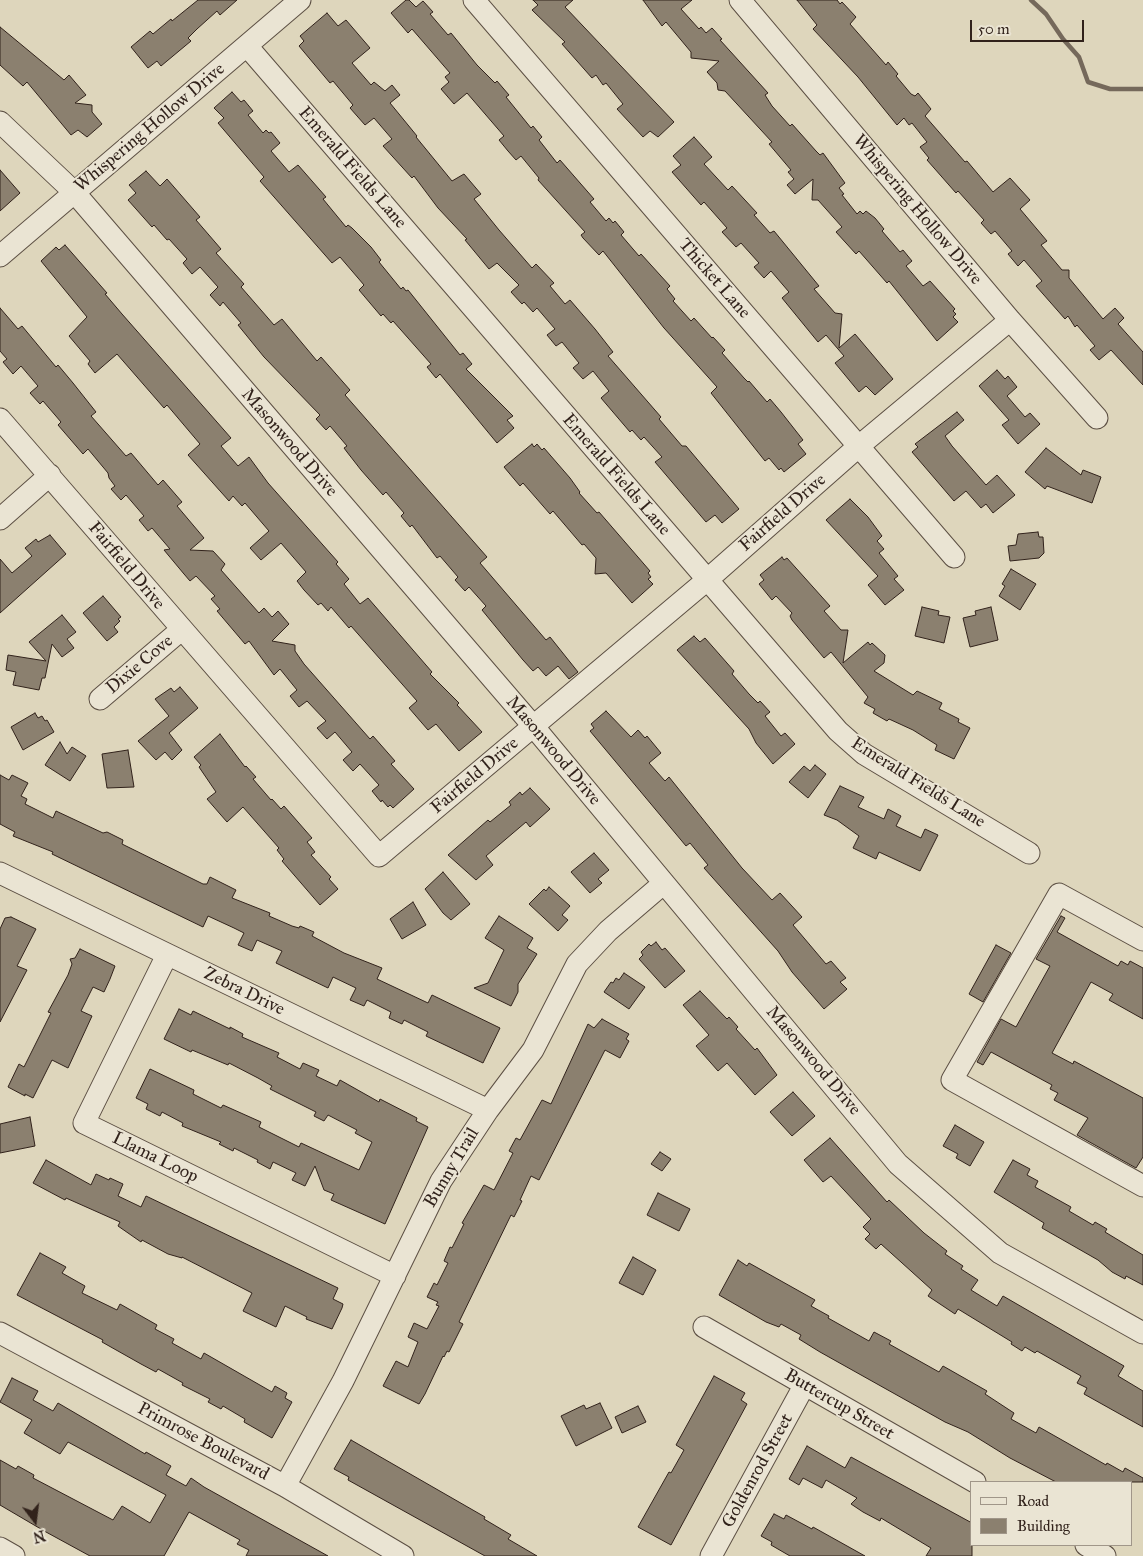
<!DOCTYPE html>
<style>
body{margin:0}
#map{position:relative;width:1143px;height:1556px;overflow:hidden;background:#ded6bc;font-family:"IM FELL Great Primer",serif}
canvas{display:block}
.legend{position:absolute;left:970px;top:1481px;width:162px;height:65px;box-sizing:border-box;background:#eae4d3;border:1px solid #a09689;margin:0;padding:6px 9px;list-style:none;font-size:15px;color:#31221b}
.legend li{display:flex;align-items:center;gap:10px;height:25px}
.legend b{width:25px;border:1px solid #a09689}
.north{position:absolute;left:10px;top:1496px;width:50px;height:50px;-webkit-text-stroke:4px #eae4d3;paint-order:stroke;rotate:165deg;font-size:14px;font-weight:700;line-height:20px;text-align:center;color:#31221b}
.north::after{content:'';display:block;margin:auto;width:18px;height:22px;background:#31221b;clip-path:polygon(50% 0,100% 100%,50% 72%,0 100%)}
.scale{position:absolute;left:970px;top:20px;width:114px;height:22px;box-sizing:border-box;border:2px solid #31221b;border-top:0;padding-left:6px;font-size:15px;line-height:18px;white-space:nowrap;color:#31221b;-webkit-text-stroke:4px #eae4d3;paint-order:stroke}
</style>
<div id="map">
<canvas width="1143" height="1556"></canvas>
<ul class="legend">
<li><b style="height:6px;background:#eae4d3"></b>Road</li>
<li><b style="height:14px;background:#8b806f"></b>Building</li>
</ul>
<div class="north">N</div>
<div class="scale">50 m</div>
</div>
<script>
const ctx = document.querySelector('canvas').getContext('2d');
ctx.lineJoin = 'round';
const shape = rows => new Path2D(rows.map(r => 'M' + r).join(''));
function stroke(path, color, width, dash) { ctx.strokeStyle = color; ctx.lineWidth = width; ctx.lineCap = dash ? 'butt' : 'round'; ctx.setLineDash(dash || []); ctx.stroke(path); }
function paint(path, color) { ctx.fillStyle = color; ctx.fill(path, 'evenodd'); }
function drawText(font, color, halo, rows, align = 'center') {
  ctx.font = font + ' "IM FELL Great Primer",serif'; ctx.lineWidth = 4; ctx.setLineDash([]); ctx.textBaseline = 'middle'; ctx.strokeStyle = halo; ctx.fillStyle = color; for (const [text, x, y, turn = 0] of rows) {
    ctx.save(); ctx.translate(x, y); ctx.rotate((+turn || 0) * Math.PI / 180); ctx.textAlign = isNaN(turn) ? turn : align; if (halo) ctx.strokeText(text, 0, 0); ctx.fillText(text, 0, 0); ctx.restore();
  }
}
stroke(shape([
 [1031,0,1046,14,1063,39,1079,57,1088,82,1110,89,1143,89]
]), '#75695b', 4.5);
const building = shape([
 [198,0,237,0,220,15,217,11,197,29,188,38,191,41,161,66,157,61,148,68,131,47,150,31,153,34,171,19,172,21,198,0],
 [406,0,409,0,416,7,423,1,433,12,430,14,448,35,451,33,477,65,495,83,497,81,509,95,506,97,531,128,533,126,542,137,539,140,557,163,560,160,594,199,590,202,606,221,609,218,613,223,615,221,624,232,621,235,639,256,641,254,670,286,667,289,675,299,673,301,691,321,694,318,712,338,713,337,725,350,722,353,744,378,748,382,749,381,767,402,770,399,781,412,803,440,798,444,806,454,784,472,781,468,779,470,769,458,765,461,711,393,717,387,664,328,603,251,599,255,583,238,581,235,585,232,538,180,539,178,521,156,516,160,508,151,499,140,504,136,467,93,454,104,441,89,449,82,445,77,450,73,412,29,408,33,391,13,406,0],
 [533,0,573,0,565,7,674,122,658,137,650,131,643,137,617,109,623,104,606,83,603,85,596,75,592,78,562,44,565,42,532,10,538,5,533,0],
 [643,0,692,0,681,9,699,29,701,27,706,33,712,28,722,39,720,40,768,93,765,95,772,106,790,126,792,124,816,151,820,155,823,153,845,183,839,188,844,194,842,195,857,214,860,211,863,214,866,211,875,218,884,229,882,231,900,252,903,250,912,261,906,266,923,286,930,281,955,309,953,311,956,314,953,317,958,322,937,341,889,281,887,283,859,251,856,254,836,232,842,227,818,200,812,200,813,179,795,194,787,185,794,179,788,172,791,170,769,144,772,142,725,91,718,90,717,83,707,72,719,61,691,58,691,52,666,22,662,26,643,0],
 [797,0,837,0,840,4,842,2,856,17,850,24,886,65,888,62,898,74,896,76,911,94,915,96,918,93,931,109,925,116,965,162,967,161,993,192,1010,178,1030,200,1020,209,1047,241,1041,245,1062,270,1069,270,1069,278,1103,319,1115,308,1124,318,1118,324,1143,352,1143,385,1111,350,1099,360,1090,350,1095,346,1077,325,1075,327,1068,316,1065,319,1036,286,1042,281,1024,260,1018,266,1008,254,1012,251,995,231,991,234,981,223,984,220,958,191,956,193,927,160,929,158,920,147,927,142,912,123,909,125,904,118,897,125,858,77,813,29,817,25,797,0],
 [327,13,338,26,346,20,370,48,352,63,371,85,374,82,385,91,392,85,400,95,390,103,417,136,416,137,452,181,464,174,481,194,474,199,499,230,532,268,536,264,554,283,550,286,565,304,570,300,595,329,613,352,608,356,661,417,659,419,682,446,686,446,739,509,722,523,715,515,706,522,655,462,662,457,644,437,641,440,632,430,630,432,601,398,609,391,593,371,583,379,573,368,579,363,562,342,556,346,547,335,555,329,537,308,533,312,524,302,522,304,511,292,519,285,497,263,489,269,465,240,467,239,438,208,414,176,412,178,383,146,392,139,374,118,365,125,350,108,353,105,333,81,330,83,299,46,304,41,300,36,327,13],
 [0,27,64,80,69,75,86,95,75,103,92,105,92,112,102,124,87,137,78,130,71,135,27,82,23,86,0,65,0,27],
 [232,92,241,102,244,100,253,111,248,115,263,133,266,130,269,133,271,132,280,143,271,151,289,172,298,165,326,197,323,199,346,227,348,225,352,228,371,247,381,260,379,262,401,289,403,287,406,291,408,290,460,355,463,353,472,364,466,369,513,416,507,420,514,428,497,443,440,374,436,378,427,367,431,364,393,321,391,323,383,314,381,316,359,290,364,285,340,257,332,263,260,181,264,177,218,123,224,118,214,108,232,92],
 [694,137,712,157,704,164,728,190,732,186,757,213,754,215,770,233,774,231,819,286,814,289,835,313,842,314,839,348,855,334,893,379,875,395,866,386,859,392,835,363,844,356,826,335,818,342,782,298,789,292,771,271,764,278,754,267,759,263,741,243,736,247,722,232,727,228,704,202,701,205,672,172,681,165,673,156,694,137],
 [0,170,20,193,0,211,0,170],
 [146,171,160,186,167,179,200,217,196,220,221,249,216,253,244,284,241,287,274,325,282,319,317,361,321,357,350,390,345,395,487,557,480,563,546,640,550,637,578,672,569,679,558,666,546,676,538,667,533,671,523,660,482,610,486,606,469,587,465,591,455,580,458,577,440,556,437,558,412,525,410,527,401,516,404,513,386,492,383,495,361,470,347,452,344,448,347,446,330,426,326,430,316,419,320,415,264,357,238,325,241,323,223,302,220,306,210,295,218,287,200,267,192,274,183,263,187,259,169,239,167,240,154,225,152,227,128,200,136,193,129,185,146,171],
 [65,245,107,293,105,294,122,314,231,438,221,446,238,466,249,457,268,483,338,562,336,564,349,579,344,584,360,604,368,598,432,672,430,674,459,703,457,705,482,732,459,751,436,724,428,730,409,708,417,701,351,626,349,628,331,607,328,611,321,603,318,605,304,590,297,581,306,572,281,543,261,560,250,548,269,531,245,503,242,506,233,496,229,501,188,455,200,444,167,405,164,408,117,354,95,373,88,364,90,361,69,336,87,317,41,261,56,247,59,250,65,245],
 [0,308,18,329,22,326,56,367,58,365,73,383,96,412,91,416,126,456,131,453,158,485,163,480,182,502,177,506,204,538,190,550,213,551,225,564,221,570,259,613,264,608,272,617,278,611,289,624,272,641,295,645,295,651,304,664,370,739,373,736,395,761,391,764,414,789,393,808,390,805,388,807,382,800,381,802,372,791,379,785,360,764,353,771,343,760,352,752,335,732,327,739,317,728,326,721,307,701,299,707,290,696,297,690,280,669,274,675,249,641,245,644,217,611,220,609,211,599,215,596,196,576,190,581,184,574,164,550,170,549,152,528,148,531,139,520,144,516,126,495,121,500,111,489,115,486,109,478,108,473,88,449,83,454,58,425,61,422,43,401,40,404,30,393,38,386,21,366,13,374,3,362,7,359,0,351,0,308],
 [997,370,1005,379,1008,376,1017,387,1007,396,1025,417,1030,413,1040,424,1018,444,1002,425,1009,420,979,386,997,370],
 [957,412,964,420,945,436,952,446,986,485,997,475,1015,495,993,513,986,504,981,508,966,491,954,501,912,452,918,447,915,444,957,412],
 [532,444,534,447,537,444,542,450,544,448,570,478,580,492,579,493,597,513,599,512,650,571,648,573,651,577,648,579,653,584,632,603,606,573,595,574,596,558,584,544,582,545,553,511,550,514,523,483,520,486,504,467,532,444],
 [1046,448,1081,475,1083,470,1101,477,1092,503,1047,486,1045,489,1025,472,1046,448],
 [850,499,868,517,882,536,877,541,884,549,879,553,898,576,894,579,904,590,885,605,868,585,878,576,826,520,850,499],
 [1038,532,1039,537,1043,537,1044,553,1039,558,1010,561,1008,546,1016,545,1018,534,1038,532],
 [50,535,66,554,0,613,0,559,12,573,32,556,25,548,36,539,38,542,50,535],
 [782,557,784,560,787,558,830,606,824,611,841,630,848,630,843,663,868,642,870,645,872,643,885,655,884,663,874,671,913,695,917,691,942,703,939,709,959,719,958,722,970,728,954,759,935,750,937,745,913,730,889,719,887,721,873,713,875,709,864,703,868,697,831,652,824,658,792,620,790,616,792,613,776,596,772,600,759,584,764,580,760,575,782,557],
 [1011,569,1036,584,1020,610,999,596,1005,586,1002,584,1011,569],
 [103,596,121,617,118,619,120,621,114,627,118,632,107,641,83,613,103,596],
 [922,607,939,611,938,615,950,617,944,643,915,636,922,607],
 [991,607,998,640,970,647,963,618,976,615,975,611,991,607],
 [62,615,76,632,67,639,74,648,62,657,52,644,45,678,42,678,39,690,13,685,16,672,6,670,8,655,46,661,29,642,62,615],
 [694,636,700,642,705,638,734,671,732,674,749,694,758,703,760,701,770,712,765,716,781,736,785,733,795,744,773,764,756,743,749,729,677,650,694,636],
 [180,687,198,708,169,733,182,750,172,760,165,752,156,760,138,741,169,716,155,699,171,688,174,692,180,687],
 [606,711,631,737,638,730,645,738,647,736,661,753,649,763,665,781,669,777,742,868,772,900,780,893,802,917,793,925,826,964,831,961,846,978,840,982,847,989,824,1009,792,972,778,951,704,868,708,865,690,843,686,846,590,731,594,728,591,724,606,711],
 [35,713,38,718,42,716,45,721,47,720,54,732,23,750,11,727,35,713],
 [220,734,245,767,246,766,256,777,253,779,271,800,272,799,281,809,284,806,312,838,307,842,315,852,311,855,331,877,329,879,338,889,320,905,282,861,284,859,277,850,279,848,243,807,227,822,207,799,216,792,199,767,201,765,194,757,220,734],
 [60,742,67,754,72,747,86,756,70,781,45,765,60,742],
 [128,750,134,787,107,788,102,754,128,750],
 [815,765,826,774,808,798,789,782,804,766,810,771,815,765],
 [0,775,9,780,12,775,28,783,21,796,27,799,25,804,53,818,56,811,103,833,107,832,123,840,122,844,203,884,207,884,210,877,236,890,232,898,270,913,269,916,292,926,299,928,300,926,314,932,312,936,344,953,382,968,377,979,428,1003,432,995,500,1028,483,1063,426,1036,428,1032,404,1020,402,1024,389,1018,391,1012,367,1000,364,1006,350,1000,356,988,333,977,328,988,276,963,282,951,257,940,252,951,238,945,244,933,234,928,208,916,203,927,52,854,53,852,13,836,15,832,0,824,0,775],
 [840,786,864,797,858,807,884,819,888,809,901,816,896,826,921,838,925,829,938,835,920,871,879,852,876,859,853,848,859,836,837,820,824,815,840,786],
 [530,788,550,809,530,827,526,822,486,856,493,865,476,880,448,855,488,820,490,822,511,805,509,802,520,792,522,795,530,788],
 [594,853,609,870,598,879,602,883,590,893,571,872,594,853],
 [443,872,470,904,451,920,443,913,425,889,443,872],
 [549,887,570,906,562,915,568,920,558,931,529,904,544,889,546,891,549,887],
 [413,902,426,925,402,939,390,919,413,902],
 [499,916,533,938,527,948,537,954,518,984,518,992,511,1006,474,988,488,983,504,950,485,938,499,916],
 [1061,916,1065,918,1057,932,1118,966,1121,961,1128,965,1130,961,1143,968,1143,1019,1109,1000,1113,994,1091,982,1052,1053,1073,1064,1074,1061,1143,1098,1143,1157,1136,1168,1077,1135,1088,1118,1054,1100,1058,1093,1050,1089,1052,1085,991,1052,983,1065,977,1062,1001,1019,1016,1027,1050,966,1036,959,1061,916],
 [11,917,36,929,17,966,27,970,0,1022,0,929,5,918,11,917],
 [656,942,662,950,665,948,685,971,665,988,639,959,643,955,641,952,649,944,651,946,656,942],
 [996,945,1011,953,983,1002,969,994,996,945],
 [80,949,115,966,110,979,104,992,93,987,81,1011,92,1016,68,1068,52,1060,33,1098,25,1094,25,1096,8,1087,19,1064,24,1067,51,1013,48,1012,68,975,72,964,70,959,75,958,80,949],
 [624,973,645,987,629,1009,604,992,611,982,613,983,616,978,619,980,624,973],
 [700,991,727,1019,729,1017,738,1027,736,1029,755,1050,757,1048,777,1075,755,1095,727,1063,718,1071,696,1046,709,1035,683,1005,700,991],
 [179,1009,191,1015,193,1011,230,1029,230,1027,243,1034,242,1037,279,1053,277,1057,300,1069,303,1063,319,1070,316,1076,337,1086,340,1080,379,1102,380,1099,417,1118,416,1121,428,1127,385,1224,331,1200,334,1194,324,1190,315,1166,305,1186,292,1180,296,1173,273,1162,270,1169,257,1162,258,1160,234,1148,233,1151,219,1144,221,1142,182,1126,183,1123,162,1112,160,1116,146,1109,148,1104,136,1098,150,1069,194,1090,193,1094,221,1108,223,1105,261,1122,259,1127,299,1147,301,1143,359,1170,372,1142,355,1133,357,1130,328,1115,324,1121,314,1116,316,1112,270,1089,272,1086,258,1078,229,1063,228,1065,192,1050,191,1052,164,1039,179,1009],
 [602,1019,629,1034,626,1039,629,1041,620,1058,605,1050,539,1180,531,1176,520,1200,522,1201,514,1217,511,1215,459,1322,463,1324,449,1352,447,1351,444,1357,443,1356,425,1394,419,1404,383,1386,396,1361,408,1367,418,1342,408,1337,414,1323,427,1329,439,1306,436,1305,438,1302,427,1297,434,1283,437,1285,448,1263,444,1261,450,1247,452,1248,464,1224,462,1223,484,1185,494,1190,513,1153,509,1151,516,1138,520,1140,542,1100,551,1104,588,1024,594,1028,602,1019],
 [793,1092,815,1116,792,1136,770,1112,793,1092],
 [30,1117,35,1146,0,1153,0,1124,30,1117],
 [955,1125,984,1142,970,1166,956,1158,958,1154,943,1146,955,1125],
 [830,1138,887,1202,889,1200,924,1233,947,1251,945,1254,963,1266,961,1269,978,1280,971,1290,997,1306,1003,1296,1124,1366,1118,1376,1143,1391,1143,1427,1084,1394,1087,1388,1077,1383,1081,1376,1037,1351,1035,1353,1025,1347,1022,1351,1011,1344,1012,1342,958,1309,955,1314,928,1296,932,1290,881,1244,876,1249,865,1239,870,1234,863,1227,871,1219,831,1176,823,1182,804,1160,830,1138],
 [660,1152,671,1159,662,1171,651,1164,660,1152],
 [46,1160,91,1185,96,1174,109,1180,110,1178,123,1184,118,1196,141,1207,146,1196,338,1288,333,1299,343,1304,342,1308,332,1329,306,1319,307,1317,285,1306,276,1327,243,1311,252,1293,182,1257,182,1258,168,1254,142,1240,141,1242,118,1226,120,1222,66,1198,65,1200,33,1183,46,1160],
 [1013,1160,1030,1169,1027,1175,1038,1181,1035,1187,1071,1207,1069,1211,1093,1225,1095,1222,1107,1229,1105,1232,1143,1255,1143,1285,1126,1276,1125,1279,1112,1272,1098,1260,1042,1228,1044,1223,994,1192,1013,1160],
 [658,1193,690,1209,679,1231,647,1215,658,1193],
 [40,1253,66,1267,62,1273,85,1286,82,1293,117,1310,120,1304,157,1325,155,1329,174,1339,172,1343,201,1359,204,1353,272,1392,275,1386,287,1393,285,1398,292,1402,272,1438,244,1422,245,1419,223,1406,221,1409,208,1402,210,1399,182,1385,183,1383,158,1369,156,1372,141,1364,102,1342,103,1340,17,1295,40,1253],
 [633,1257,656,1270,643,1295,619,1283,633,1257],
 [738,1260,747,1266,749,1263,815,1300,811,1306,829,1316,828,1318,869,1341,874,1332,891,1341,889,1344,939,1372,943,1366,987,1391,985,1394,1014,1413,1011,1419,1036,1433,1039,1427,1106,1465,1107,1463,1123,1472,1125,1468,1143,1478,1143,1482,1056,1482,1010,1458,968,1432,945,1422,820,1352,799,1339,801,1335,781,1324,779,1327,766,1322,719,1295,738,1260],
 [714,1376,745,1393,741,1400,747,1404,671,1545,638,1527,669,1472,671,1473,684,1450,676,1445,714,1376],
 [12,1378,38,1391,33,1400,53,1411,58,1403,145,1454,146,1452,171,1466,166,1475,186,1486,191,1478,204,1487,328,1556,246,1556,249,1550,237,1544,240,1540,189,1512,164,1556,90,1556,46,1532,0,1505,0,1460,16,1469,18,1466,34,1475,33,1478,113,1520,122,1506,150,1523,166,1495,68,1442,60,1454,24,1433,32,1420,0,1402,12,1378],
 [600,1403,612,1428,576,1446,561,1416,584,1405,586,1409,600,1403],
 [638,1406,646,1422,622,1433,615,1417,638,1406],
 [351,1440,485,1517,484,1519,511,1535,508,1539,537,1556,485,1556,348,1480,349,1477,334,1469,351,1440],
 [807,1446,845,1468,851,1457,972,1523,972,1556,926,1556,931,1548,881,1518,880,1521,863,1512,851,1504,857,1498,826,1480,822,1488,803,1478,799,1485,789,1479,807,1446],
 [774,1514,784,1519,786,1515,812,1529,813,1527,865,1556,790,1556,771,1545,772,1542,761,1536,774,1514]
]);
paint(building, '#8b806f');
stroke(building, '#31221b', 1);
const minor = shape([
 [474,0,954,557],
 [740,0,1010,320,1097,418],
 [247,46,838,731,864,754,1029,853],
 [0,122,74,192,534,727,898,1164,1000,1253,1143,1333],
 [0,256,300,0],
 [0,419,379,856,707,580,859,446,1010,320],
 [0,519,50,475],
 [100,699,181,630],
 [0,873,488,1110],
 [1143,940,1059,894,952,1080,1143,1186],
 [167,955,84,1123,395,1276],
 [704,1327,975,1482],
 [0,1333,285,1486,403,1556],
 [285,1486,343,1381,441,1181,488,1110,533,1050,577,964,608,931,664,883],
 [1086,1545,1105,1556],
 [0,1548,14,1556],
 [711,1556,804,1386]
]);
stroke(minor, '#5c4f43', 23);
stroke(minor, '#eae4d3', 21);
drawText('18px', '#31221b', '#eae4d3', [
 ["Whispering Hollow Drive",150,128,-40],
 ["Emerald Fields Lane",352,168,49],
 ["Whispering Hollow Drive",917,210,50],
 ["Thicket Lane",714,279,49],
 ["Masonwood Drive",289,443,49],
 ["Emerald Fields Lane",616,475,49],
 ["Fairfield Drive",783,513,-41],
 ["Fairfield Drive",126,566,50],
 ["Dixie Cove",140,665,-40],
 ["Masonwood Drive",553,751,50],
 ["Fairfield Drive",475,776,-40],
 ["Emerald Fields Lane",918,783,32],
 ["Zebra Drive",244,992,26],
 ["Masonwood Drive",813,1061,50],
 ["Llama Loop",155,1158,26],
 ["Bunny Trail",452,1168,-59],
 ["Buttercup Street",839,1405,30],
 ["Primrose Boulevard",203,1442,28],
 ["Goldenrod Street",758,1471,-61]
]);
</script>
